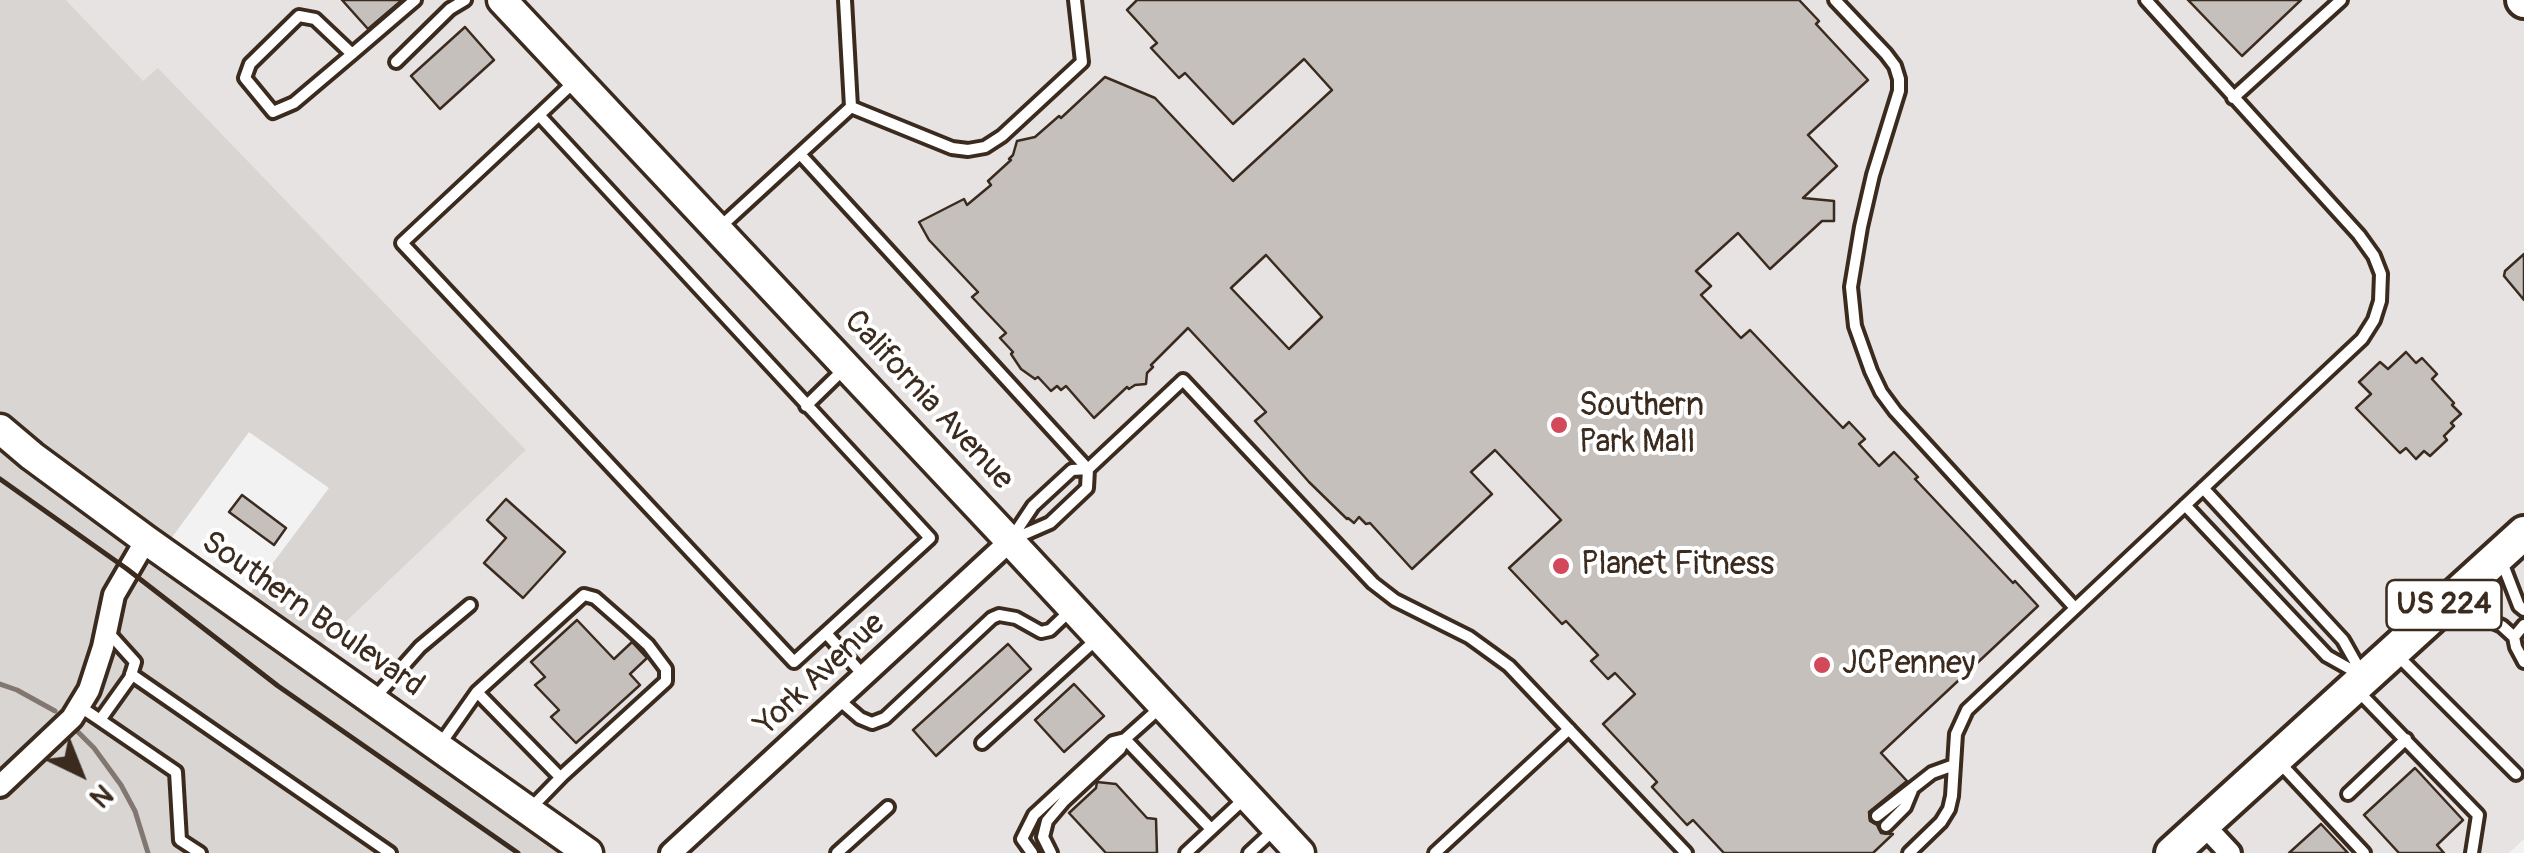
<!DOCTYPE html>
<style>
body{margin:0}
#map{position:relative;width:2524px;height:853px;overflow:hidden;background:#f3f2f2;font-family:Pangolin,sans-serif}
canvas{display:block}
.north{position:absolute;left:30px;top:723px;width:100px;height:100px;-webkit-text-stroke:8px #fff;paint-order:stroke;rotate:137deg;font-size:28px;font-weight:700;line-height:40px;text-align:center;color:#3b2a1e}
.north::after{content:'';display:block;margin:auto;width:35px;height:45px;background:#3b2a1e;clip-path:polygon(50% 0,100% 100%,50% 72%,0 100%)}
</style>
<div id="map">
<canvas width="2524" height="853"></canvas>
<div class="north">N</div>
</div>
<script>
const ctx = document.querySelector('canvas').getContext('2d');
ctx.lineJoin = 'round';
function paint(path, color) { ctx.fillStyle = color; ctx.fill(path, 'evenodd'); }
const shape = rows => new Path2D(rows.map(r => 'M' + r).join(''));
function stroke(path, color, width, dash) { ctx.strokeStyle = color; ctx.lineWidth = width; ctx.lineCap = dash ? 'butt' : 'round'; ctx.setLineDash(dash || []); ctx.stroke(path); }
function drawText(font, color, halo, rows, align = 'center') {
  ctx.font = font + ' Pangolin,sans-serif'; ctx.lineWidth = 8; ctx.setLineDash([]); ctx.textBaseline = 'middle'; ctx.strokeStyle = halo; ctx.fillStyle = color; for (const [text, x, y, turn = 0] of rows) {
    ctx.save(); ctx.translate(x, y); ctx.rotate((+turn || 0) * Math.PI / 180); ctx.textAlign = isNaN(turn) ? turn : align; if (halo) ctx.strokeText(text, 0, 0); ctx.fillText(text, 0, 0); ctx.restore();
  }
}
paint(shape([
 [66,0,2524,0,2524,839,2509,853,588,853,310,656,526,450,158,69,143,82]
]), '#e6e3e2');
paint(shape([
 [0,0,66,0,143,81,158,68,526,450,310,656,588,853,0,853],
 [249,432,329,488,240,607,162,551]
]), '#d8d5d2');
stroke(shape([
 [0,684,17,690,55,711],
 [76,730,94,748,121,785,135,811,148,853]
]), '#827770', 5);
const building = shape([
 [342,0,402,0,368,29,342,0],
 [1137,0,1799,0,1819,21,1816,24,1868,80,1808,135,1837,166,1803,198,1834,201,1834,221,1822,221,1770,269,1738,233,1696,271,1711,286,1701,295,1741,338,1750,330,1843,428,1849,422,1865,439,1859,444,1879,466,1894,452,1918,477,1915,479,2013,583,2015,581,2038,606,1881,753,1907,781,1869,812,1870,821,1877,825,1881,833,1893,834,1873,853,1724,853,1693,820,1687,825,1652,787,1657,782,1603,724,1635,694,1615,673,1608,679,1591,661,1598,655,1566,621,1562,624,1509,568,1561,520,1495,450,1471,472,1492,494,1412,569,1370,523,1366,524,1359,517,1354,523,1348,518,1347,519,1309,482,1255,421,1266,412,1188,328,1151,365,1153,367,1147,373,1146,384,1135,385,1129,389,1127,387,1094,418,1066,386,1061,390,1057,386,1051,391,1038,377,1035,379,1021,369,1011,354,1013,352,1000,338,1006,333,972,297,978,292,929,240,919,222,964,199,967,205,991,185,988,181,1011,160,1009,159,1013,155,1017,141,1035,137,1059,116,1061,118,1105,77,1155,98,1233,181,1332,90,1304,59,1233,124,1185,73,1179,78,1151,48,1157,43,1127,10,1137,0],
 [1266,255,1322,317,1289,349,1231,288,1266,255],
 [2188,0,2301,0,2242,56,2188,0],
 [465,27,494,60,440,109,411,76,465,27],
 [2524,254,2524,300,2504,276,2505,271,2524,254],
 [2406,352,2416,363,2422,358,2437,374,2432,379,2454,403,2452,405,2461,414,2451,423,2454,426,2444,436,2447,440,2430,456,2424,451,2416,459,2406,448,2400,453,2356,408,2371,394,2359,382,2380,362,2388,369,2406,352],
 [242,495,286,528,274,545,229,512,242,495],
 [506,499,565,552,523,598,484,563,506,538,487,520,506,499],
 [577,620,614,659,632,642,647,658,630,674,640,685,576,743,551,717,559,710,535,685,545,677,531,662,577,620],
 [1008,644,1031,669,936,756,913,730,1008,644],
 [1074,684,1104,716,1064,752,1035,720,1074,684],
 [2415,768,2463,820,2437,845,2444,853,2399,853,2364,815,2415,768],
 [1097,782,1116,784,1147,818,1156,819,1157,853,1106,853,1069,813,1096,788,1097,782],
 [2321,824,2348,853,2289,853,2321,824]
]);
paint(building, '#c6c0bd');
stroke(building, '#3b2a1e', 2.5);
const lane = shape([
 [845,0,851,107],
 [1835,0,1886,54,1895,66,1899,79,1899,91,1873,175,1861,227,1851,287,1855,326,1871,371,1881,392,1895,411,2075,608],
 [352,54,315,19,299,16,250,64,245,78,273,112,294,103,352,54,415,0],
 [396,62,450,9,465,0],
 [2233,98,2341,0],
 [851,107,952,148,968,150,985,147,1002,136,1082,62,1075,0],
 [539,115,930,538,794,662,402,243,539,115,574,82],
 [800,154,1088,469,1087,488,1050,523,1011,540],
 [719,228,851,107],
 [806,406,846,367],
 [2203,488,2343,640,2361,672],
 [2185,505,2327,656,2359,674],
 [1011,539,1033,506,1072,470,1088,469,1183,380,1373,583,1395,600,1469,637,1509,666,1686,853],
 [2502,562,2519,606,2524,610],
 [2453,604,2502,626,2514,637],
 [2524,625,2514,637,2516,647,2524,662],
 [826,633,863,675],
 [2397,655,2516,774],
 [131,674,390,853],
 [2358,691,2478,815,2472,853],
 [477,692,584,595,595,598,627,626,648,645,666,669,666,681,563,775,529,810],
 [838,699,860,718,872,723,885,718,992,618,999,615,1016,618,1041,632,1050,630,1071,610],
 [373,700,420,647,470,605],
 [79,706,100,720,130,678,135,662,108,632],
 [100,720,176,772,180,840,200,853],
 [1125,739,1211,829],
 [982,743,1099,637],
 [439,746,477,692,560,777],
 [2279,762,2364,853],
 [2348,794,2406,739],
 [1877,816,1932,773,1954,765],
 [1886,826,1905,807,1912,790],
 [837,853,888,807],
 [1032,853,1022,839,1034,815,1113,742,1125,739],
 [1051,853,1043,837,1047,821,1064,801,1120,749,1125,739,1162,706],
 [1186,853,1244,799],
 [1249,853,1276,828],
 [1435,853,1569,729],
 [1909,853,1941,822,1949,809,1952,796,1956,734,1967,710,2362,339,2374,320,2380,301,2381,274,2374,256,2359,235,2146,0]
]);
const street = shape([
 [0,786,72,718,89,690,103,647,114,595,146,540],
 [2203,824,2230,853],
 [671,853,1010,541]
]);
const secondary = shape([
 [502,0,1010,541,1300,853],
 [0,429,32,456,146,540,588,853]
]);
const primary = shape([
 [2523,0,2524,1],
 [2172,853,2524,533]
]);
stroke(lane, '#3b2a1e', 18);
stroke(street, '#3b2a1e', 28);
stroke(secondary, '#3b2a1e', 35);
stroke(primary, '#3b2a1e', 40);
stroke(lane, '#fff', 10);
stroke(street, '#fff', 20);
stroke(secondary, '#fff', 28);
stroke(primary, '#fff', 32);
stroke(shape([
 [0,479,127,569,278,686,518,853]
]), '#3b2a1e', 5);
for (const [x, y, r, color] of [
 [1559,425,10,"#d1495b"],
 [1561,566,10,"#d1495b"],
 [1822,665,10,"#d1495b"]
]) { const dot = new Path2D(); dot.arc(x, y, r, 0, 2 * Math.PI); ctx.fillStyle = color; ctx.fill(dot); stroke(dot, '#fff', 4); }
for (const [x, y, w] of [
 [2444,605,115]
]) { const box = new Path2D(); box.roundRect(x - w / 2, y - 25, w, 50, 8); ctx.fillStyle = '#fff'; ctx.fill(box); stroke(box, '#3b2a1e', 2.5); }
drawText('bold 30px', '#3b2a1e', null, [
 ["US 224",2444,605]
]);
drawText('32px', '#3b2a1e', '#fff', [
 ["California Avenue",928,401,47],
 ["Southern Boulevard",312,615,35],
 ["York Avenue",821,675,-43]
]);
drawText('32px', '#3b2a1e', '#fff', [
 ["Southern",1579,407],
 ["Park Mall",1579,444],
 ["Planet Fitness",1581,566],
 ["JCPenney",1842,665]
], 'left');
</script>
